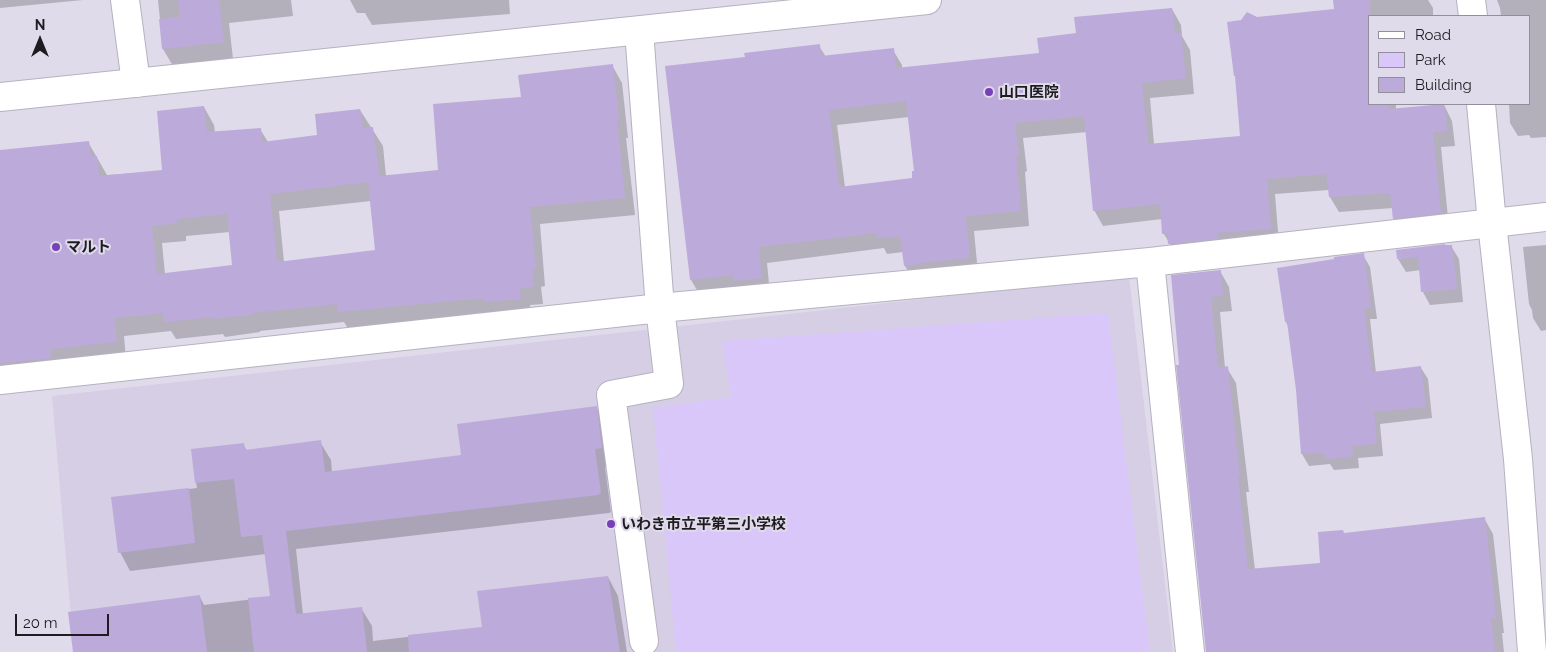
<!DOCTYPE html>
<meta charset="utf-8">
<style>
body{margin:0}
#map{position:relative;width:1546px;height:652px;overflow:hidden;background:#e0dbea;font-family:Raleway,sans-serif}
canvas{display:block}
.legend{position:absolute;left:1368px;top:15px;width:162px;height:90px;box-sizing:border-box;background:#e0dbea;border:1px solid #928f9a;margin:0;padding:6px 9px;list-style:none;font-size:15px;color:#1e1c21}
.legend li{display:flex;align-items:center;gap:10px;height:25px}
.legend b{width:25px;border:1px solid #928f9a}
.north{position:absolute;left:15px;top:15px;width:50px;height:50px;-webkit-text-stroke:4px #e0dbea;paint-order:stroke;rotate:0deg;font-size:14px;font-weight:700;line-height:20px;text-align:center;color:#1e1c21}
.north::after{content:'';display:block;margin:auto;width:18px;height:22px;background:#1e1c21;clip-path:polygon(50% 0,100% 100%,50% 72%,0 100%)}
.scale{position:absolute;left:15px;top:614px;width:94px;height:22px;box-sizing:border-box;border:2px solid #1e1c21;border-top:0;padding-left:6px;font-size:15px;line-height:18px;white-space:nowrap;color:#1e1c21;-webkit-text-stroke:4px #e0dbea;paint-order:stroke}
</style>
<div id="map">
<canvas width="1546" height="652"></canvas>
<ul class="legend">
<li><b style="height:6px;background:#fff"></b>Road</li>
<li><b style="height:14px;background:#d9c7f9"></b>Park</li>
<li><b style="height:14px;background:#bcaadb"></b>Building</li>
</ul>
<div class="north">N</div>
<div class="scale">20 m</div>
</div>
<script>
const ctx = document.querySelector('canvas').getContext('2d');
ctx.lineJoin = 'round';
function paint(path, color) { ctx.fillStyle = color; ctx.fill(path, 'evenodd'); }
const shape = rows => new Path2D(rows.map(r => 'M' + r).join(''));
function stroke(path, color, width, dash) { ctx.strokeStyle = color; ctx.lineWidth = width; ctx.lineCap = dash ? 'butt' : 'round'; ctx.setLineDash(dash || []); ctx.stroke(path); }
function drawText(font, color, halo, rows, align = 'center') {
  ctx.font = font + ' Raleway,"Noto Sans JP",sans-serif'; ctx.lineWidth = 4; ctx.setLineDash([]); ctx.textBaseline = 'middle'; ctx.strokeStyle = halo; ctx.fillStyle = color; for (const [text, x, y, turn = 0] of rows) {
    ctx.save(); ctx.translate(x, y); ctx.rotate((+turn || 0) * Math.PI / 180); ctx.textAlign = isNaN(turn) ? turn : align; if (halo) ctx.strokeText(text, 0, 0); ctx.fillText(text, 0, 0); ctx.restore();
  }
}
paint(shape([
 [1129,276,1173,652,74,652,52,396]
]), '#d6cee4');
paint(shape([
 [1108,313,1150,652,676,652,653,408,731,397,722,341]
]), '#d9c7f9');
paint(shape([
 [0,0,83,0,0,8],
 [158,0,291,0,293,16,229,23,233,59,173,66,163,49],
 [350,0,509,0,510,14,372,25,365,13,357,13],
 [1335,0,1428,0,1433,8,1433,16,1370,16,1370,104,1396,104,1396,109,1444,105,1452,121,1455,146,1441,147,1449,228,1403,234,1394,218,1393,208,1339,212,1330,197,1329,190,1275,194,1279,244,1179,259,1164,234,1162,219,1103,226,1094,210,1087,132,1023,138,1027,171,1025,172,1029,226,974,231,978,273,914,281,905,266,903,252,887,254,884,248,767,263,770,294,700,295,691,280,746,58,819,46,826,57,893,50,902,65,902,68,1040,54,1077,34,1172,9,1181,25,1182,36,1190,50,1194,94,1150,98,1154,144,1241,137,1256,18,1336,10],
 [909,117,915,172,913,179,845,187,837,125],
 [1497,0,1546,0,1546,137,1531,138,1529,135,1518,136,1510,123,1509,104,1530,104,1530,16,1501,16,1500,8],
 [612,65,622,83,628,138,626,138,635,215,540,224,545,286,541,287,543,304,530,305,531,317,349,330,344,322,260,331,260,332,225,337,223,334,176,339,171,331,124,336,126,360,0,382,0,152,88,142,107,175,164,171,204,107,214,125,215,133,260,129,268,142,319,136,360,110,383,146,386,176,440,171,522,98],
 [371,201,376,251,284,262,279,211],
 [230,232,233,267,165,274,162,243,186,241,186,236],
 [1546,245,1546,330,1541,331,1533,318,1532,310,1529,304,1523,247],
 [1451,246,1459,259,1463,302,1430,305,1423,292,1421,270,1406,272,1398,259],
 [1363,255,1370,267,1377,319,1370,319,1376,373,1421,368,1428,379,1432,418,1380,424,1383,456,1358,458,1359,468,1334,470,1330,464,1309,466,1302,454,1297,390,1289,328,1286,322],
 [1220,271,1229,287,1232,311,1220,312,1225,368,1227,368,1236,383,1249,492,1246,492,1255,570,1322,564,1344,534,1484,518,1493,534,1504,633,1502,633,1504,652,1212,652,1180,366],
 [596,407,607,426,612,466,605,467,611,512,609,513,296,549,303,615,361,608,372,626,373,641,483,628,608,577,618,596,627,652,75,652,200,597,204,605,271,597,266,554,130,571,120,552,113,499,197,488,192,450,243,444,247,451,320,442,331,460,332,472,462,456]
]), '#0003');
paint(shape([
 [178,0,219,0,224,42,162,49,159,19,180,17],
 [1333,0,1370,0,1370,104,1389,104,1389,109,1444,104,1447,131,1433,132,1441,213,1393,219,1390,193,1329,197,1326,174,1267,179,1271,229,1217,233,1218,239,1168,244,1167,234,1162,234,1160,204,1093,211,1084,116,1015,123,1019,156,1016,156,1021,211,966,216,970,258,930,262,904,266,900,236,877,238,876,233,759,247,762,278,734,281,733,275,690,280,665,66,745,57,744,53,820,44,821,56,894,48,896,68,1039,53,1037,38,1076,33,1074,17,1172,8,1175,34,1181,33,1186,78,1142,83,1148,144,1240,136,1235,76,1234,76,1227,22,1241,20,1247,12,1257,17,1334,9],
 [906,101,914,171,912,171,912,178,839,187,829,110],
 [613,64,619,120,617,121,625,198,530,207,536,269,532,269,534,287,520,288,521,299,485,302,484,298,337,312,337,304,251,313,251,315,213,319,213,317,164,322,163,313,114,318,117,342,50,349,51,358,0,363,0,150,89,141,91,157,97,156,99,176,162,170,157,111,204,106,207,132,261,128,262,142,317,135,315,114,360,109,363,128,373,127,379,176,438,170,433,104,521,97,518,75],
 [368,182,375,250,277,262,270,194],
 [227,214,232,265,157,274,152,226,177,223,177,219],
 [1445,244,1445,245,1452,245,1457,289,1421,292,1418,257,1397,259,1396,250],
 [1364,253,1371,307,1364,308,1372,372,1421,366,1426,407,1374,412,1377,444,1352,446,1353,456,1326,459,1325,453,1301,454,1296,390,1287,322,1285,322,1277,268,1334,259,1334,257],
 [1221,270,1223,295,1211,297,1218,368,1228,366,1240,477,1238,477,1248,569,1320,563,1318,532,1343,530,1344,533,1485,517,1496,618,1491,618,1495,652,1206,652,1176,365,1179,365,1171,275],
 [597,406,602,448,595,449,601,493,598,495,286,531,296,614,362,607,367,652,254,652,248,598,270,596,262,535,241,537,234,479,195,483,191,449,244,443,245,450,321,440,325,472,461,455,457,424],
 [189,488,195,543,118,553,111,497],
 [608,576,620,652,409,652,408,635,482,627,477,591],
 [200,595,207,652,73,652,68,612]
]), '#bcaadb');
const minor = shape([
 [125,0,136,83],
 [639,31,660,308,669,384,611,395,644,641],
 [1150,262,1190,652],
 [0,380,660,308,1150,262,1546,217]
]);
const tertiary = shape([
 [1471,0,1473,16],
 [0,97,927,0],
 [1481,104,1492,223,1518,459,1532,652]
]);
stroke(minor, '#b6b1c0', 30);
stroke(tertiary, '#b6b1c0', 30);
stroke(minor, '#fff', 28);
stroke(tertiary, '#fff', 28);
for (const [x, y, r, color] of [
 [989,92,5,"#7840b7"],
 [56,247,5,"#7840b7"],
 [611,524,5,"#7840b7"]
]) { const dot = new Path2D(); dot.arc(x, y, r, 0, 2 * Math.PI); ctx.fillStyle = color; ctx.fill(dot); stroke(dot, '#e0dbea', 2); }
drawText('bold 15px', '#1e1c21', '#e0dbea', [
 ["山口医院",999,92],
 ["マルト",66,247],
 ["いわき市立平第三小学校",621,524]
], 'left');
</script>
